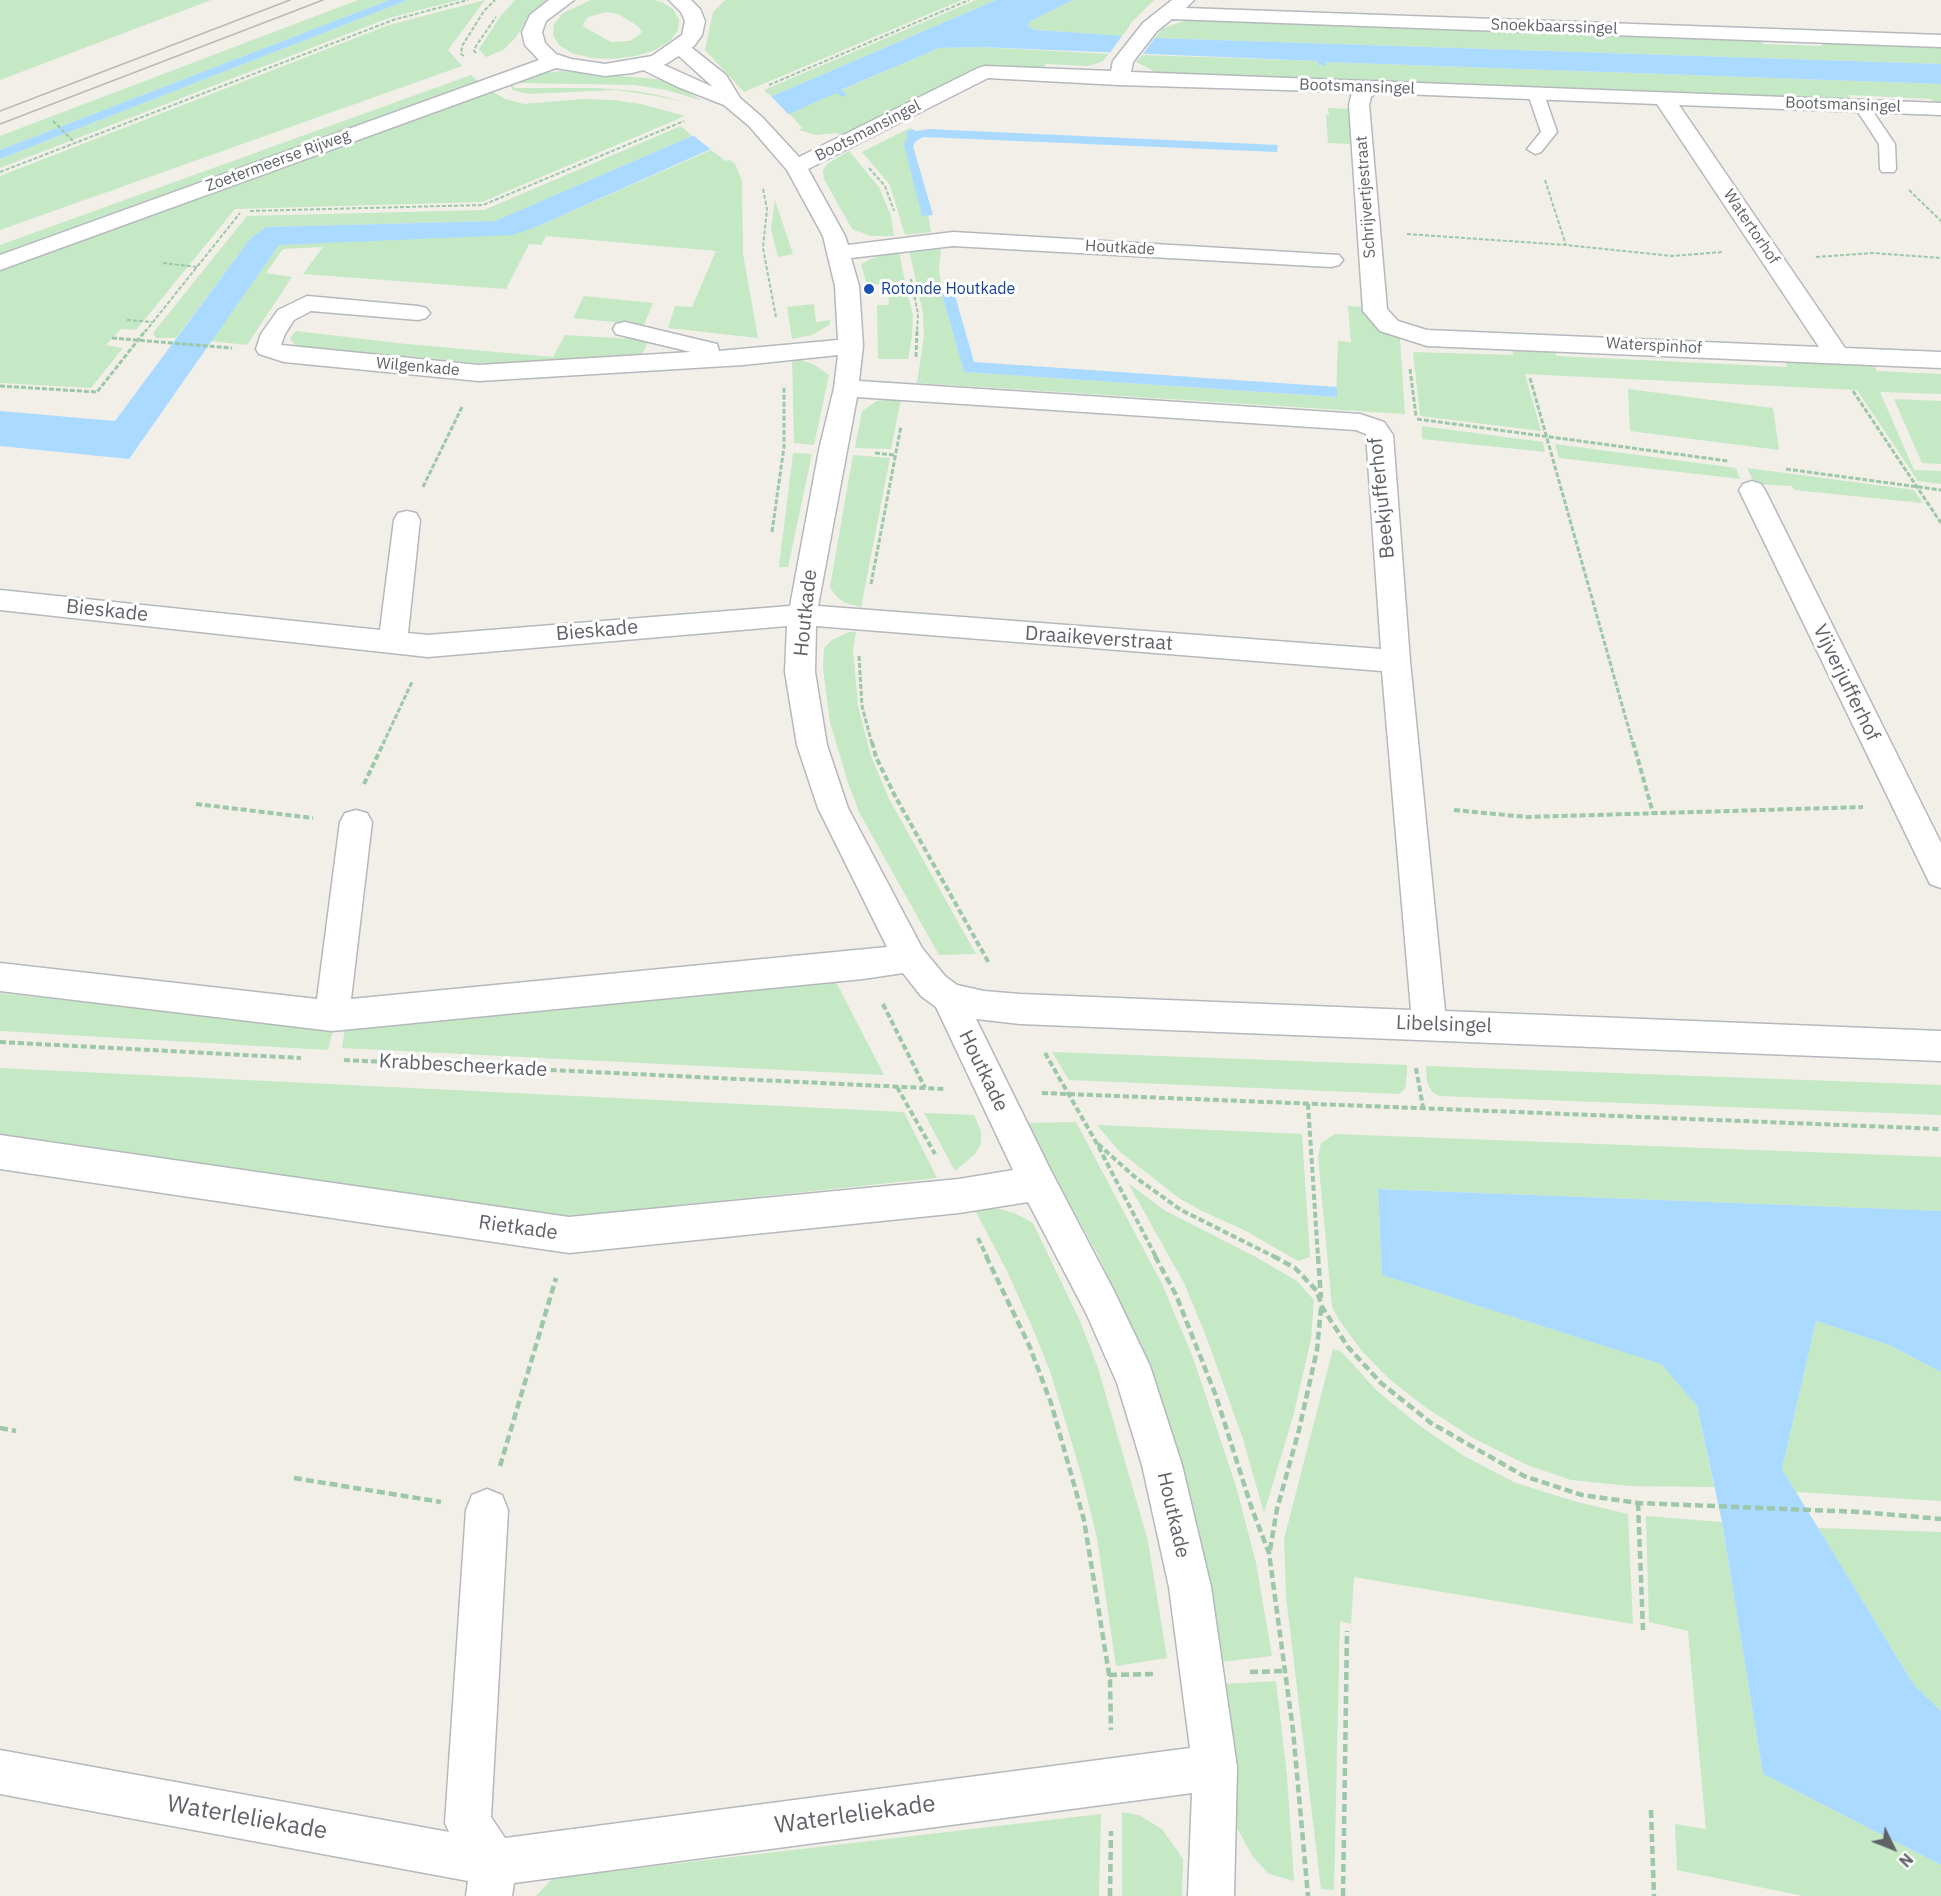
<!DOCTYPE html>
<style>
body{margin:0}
#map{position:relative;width:1941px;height:1896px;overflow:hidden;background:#f1efe8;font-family:"IBM Plex Sans",sans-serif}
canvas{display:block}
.north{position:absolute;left:1863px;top:1818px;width:60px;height:60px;-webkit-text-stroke:4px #fff;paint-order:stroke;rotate:133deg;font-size:16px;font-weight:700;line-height:24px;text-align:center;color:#5f6368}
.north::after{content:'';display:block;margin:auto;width:21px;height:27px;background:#5f6368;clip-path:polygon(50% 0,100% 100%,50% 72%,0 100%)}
</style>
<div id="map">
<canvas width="1941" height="1896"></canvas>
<div class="north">N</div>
</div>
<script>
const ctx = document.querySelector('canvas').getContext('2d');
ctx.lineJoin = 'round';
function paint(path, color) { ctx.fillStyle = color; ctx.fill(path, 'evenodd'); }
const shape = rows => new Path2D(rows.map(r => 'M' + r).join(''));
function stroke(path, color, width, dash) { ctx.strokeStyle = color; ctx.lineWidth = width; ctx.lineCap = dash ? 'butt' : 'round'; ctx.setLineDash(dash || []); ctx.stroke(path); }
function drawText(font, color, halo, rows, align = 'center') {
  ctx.font = font + ' "IBM Plex Sans",sans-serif'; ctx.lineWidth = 6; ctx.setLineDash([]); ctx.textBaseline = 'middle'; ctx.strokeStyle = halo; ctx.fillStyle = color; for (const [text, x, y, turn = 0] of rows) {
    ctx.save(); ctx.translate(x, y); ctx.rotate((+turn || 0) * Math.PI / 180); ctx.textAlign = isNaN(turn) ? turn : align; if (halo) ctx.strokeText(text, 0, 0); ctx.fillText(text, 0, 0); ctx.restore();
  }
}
paint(shape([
 [0,0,211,0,0,80],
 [358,0,389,0,0,150,0,136],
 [408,0,459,0,389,18,0,168,0,159],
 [485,0,448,50,462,66,0,230,0,176,389,25],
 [515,0,547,0,529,14,517,36,503,50,486,57,479,49,500,17],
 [591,0,654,0,662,2,673,9,679,19,678,30,670,41,655,50,635,56,613,59,591,58,572,53,559,45,553,35,554,24,563,13],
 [606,12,618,14,638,26,642,32,639,35,630,41,611,42,584,27,583,24,588,17],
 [725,0,962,0,744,92,705,50,713,12],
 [976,0,996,0,770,97,764,90],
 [1073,0,1154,0,1131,23,1123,36,1036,30,1028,27,1029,22],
 [1189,19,1762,40,1763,44,1822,46,1822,42,1941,46,1941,64,1155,38,1162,29],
 [979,47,1109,54,1103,61,1089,66,1045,64,1044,68,981,65,841,136,836,133,816,135,799,130,802,128,789,113,939,48],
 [1142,55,1319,61,1326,65,1326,62,1941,84,1941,104,1934,104,1931,99,1849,95,1850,100,1160,74,1136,62],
 [561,71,657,79,673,84,703,101,666,90,635,85,520,83,516,80,544,73],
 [471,75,478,81,0,256,0,245],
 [508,82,515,88,597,88,635,91,658,95,687,103,656,96,616,90,529,94,513,90],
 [490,90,505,99,524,104,583,99,612,100,641,104,685,116,482,202,235,209,136,330,121,329,106,345,123,348,91,388,0,383,0,270],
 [1328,108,1349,109,1352,144,1328,143,1326,115,1329,115],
 [681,126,692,136,495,221,266,227,250,239,176,338,156,338,153,333,247,216,484,210],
 [910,128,912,129,905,133,908,136,923,216,928,215,931,232,905,235,890,185,862,152],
 [711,150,726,161,730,160,735,164,742,181,743,254,758,338,668,328,675,306,692,307,716,251,546,236,541,245,529,244,506,289,303,274,323,247,283,249,266,273,292,277,247,345,211,341,279,245,534,228],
 [849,151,879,187,891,216,894,236,870,236,852,229,824,179,823,171,827,164],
 [775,200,793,254,778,257,771,229],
 [921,248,923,251,941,249,939,268,942,294,964,372,1336,397,1338,341,1351,342,1348,306,1364,307,1372,323,1400,339,1405,414,917,383,924,336,923,313,909,250],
 [899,251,905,282,867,285,861,264,884,253],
 [906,288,913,315,912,337,908,359,878,359,877,305,889,305,888,290],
 [584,296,653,303,644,325,573,318],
 [814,304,816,322,831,320,829,325,812,335,792,339,787,307],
 [296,331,406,344,553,357,565,335,649,340,641,357,498,365,296,346,290,338],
 [1512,347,1554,349,1557,356,1787,367,1784,359,1873,363,1877,371,1941,374,1941,394,1880,392,1914,470,1941,471,1941,484,1918,481,1857,390,1525,374,1541,431,1420,416,1413,352,1513,355],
 [792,357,813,364,829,375,814,445,794,443],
 [1628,389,1773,408,1779,450,1630,431],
 [887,399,901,399,891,449,855,448,862,411,877,401],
 [1894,399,1941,401,1941,464,1922,463],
 [1422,426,1543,442,1545,452,1422,439],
 [1555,444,1736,468,1740,479,1559,458],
 [793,453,812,454,788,567,779,567],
 [853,455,890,458,861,607,845,603,836,596,830,587],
 [1747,468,1914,490,1923,503,1794,490,1792,486,1755,484],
 [849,632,856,632,853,649,858,706,871,756,889,799,976,954,939,955,860,814,848,783,830,722,823,668,824,648,832,640],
 [834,978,884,1075,342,1048,345,1028],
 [0,993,333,1030,328,1050,0,1031],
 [1052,1052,1407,1065,1407,1073,1405,1089,1399,1094,1069,1080],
 [1426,1066,1941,1085,1941,1115,1439,1096,1432,1092,1427,1082],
 [0,1068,904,1112,937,1178,575,1216,536,1213,0,1135],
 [924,1113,974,1115,981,1131,981,1144,975,1154,955,1171],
 [1076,1122,1162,1284,1192,1355,1236,1486,1256,1563,1272,1656,1221,1662,1157,1398,1129,1321,1100,1259,1026,1123],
 [1097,1125,1302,1134,1310,1257,1298,1261,1244,1230,1202,1211,1179,1198,1120,1152],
 [1335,1134,1941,1157,1941,1211,1378,1189,1382,1275,1662,1364,1697,1406,1714,1487,1630,1486,1571,1480,1527,1465,1473,1438,1425,1407,1388,1378,1362,1351,1339,1320,1332,1307,1318,1157,1321,1143],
 [1128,1183,1164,1210,1254,1256,1297,1281,1314,1300,1311,1339,1294,1413,1264,1513,1243,1439,1206,1336,1184,1283],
 [995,1208,1014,1213,1033,1223,1080,1321,1098,1368,1148,1541,1167,1658,1116,1666,1097,1538,1082,1477,1065,1420,1050,1371,1033,1329,1007,1271,975,1210],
 [1816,1321,1889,1345,1941,1372,1941,1501,1796,1492,1782,1469],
 [1333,1349,1342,1352,1376,1390,1420,1426,1464,1456,1516,1483,1577,1502,1628,1514,1633,1624,1354,1577,1351,1624,1340,1621,1334,1890,1321,1889,1286,1596,1284,1539],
 [1646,1516,1722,1522,1763,1774,1941,1865,1941,1896,1803,1896,1677,1870,1675,1824,1706,1829,1688,1631,1649,1622],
 [1818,1528,1941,1532,1941,1711,1914,1685],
 [1276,1681,1287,1776,1294,1881,1269,1874,1253,1857,1237,1828,1225,1684],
 [1122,1812,1139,1815,1162,1829,1183,1859,1182,1896,1122,1896],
 [1101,1814,1099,1896,536,1896,553,1878]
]), '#c5e8c5');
paint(shape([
 [389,0,408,0,0,159,0,150],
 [996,0,1073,0,1029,22,1028,27,1036,30,1155,38,1941,64,1941,84,1326,62,1326,66,1319,65,1318,61,979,47,939,48,841,90,847,95,843,97,836,93,534,228,512,235,279,245,129,459,0,446,0,411,115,421,250,239,266,227,495,221,692,136,770,97],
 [912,129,916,131,929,129,1278,145,1277,152,923,137,916,141,913,146,933,215,922,216,904,144,908,136,905,133],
 [954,292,974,362,1337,387,1337,397,964,372,942,294],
 [1378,1189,1941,1211,1941,1372,1889,1345,1816,1321,1782,1469,1914,1685,1941,1711,1941,1865,1763,1774,1722,1522,1697,1406,1661,1364,1382,1275]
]), '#aadaff');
paint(shape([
 [1124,33,1157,35,1140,58,1107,57],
 [769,94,790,116,714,152,690,133]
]), '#f1efe8');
const lane = shape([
 [1536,89,1544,94,1557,132,1541,152,1535,154,1527,149,1541,132,1528,94,1536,89],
 [1862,101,1867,103,1895,144,1896,169,1894,172,1882,172,1880,169,1879,144,1854,106,1862,101]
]);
const street = shape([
 [1172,0,1194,0,1186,8,1941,35,1941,47,1172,19,1157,31,1133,62,1131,72,1941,103,1941,115,1679,105,1845,348,1941,352,1941,368,1427,346,1380,331,1363,311,1349,105,1352,92,1119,85,988,78,808,169,845,236,848,245,953,232,1339,255,1343,260,1339,265,1331,267,953,246,851,258,859,286,863,346,859,381,1360,414,1384,422,1393,435,1410,661,1445,1011,1941,1031,1941,1061,1020,1024,976,1019,1051,1171,1113,1289,1150,1366,1182,1465,1211,1587,1237,1767,1234,1896,1188,1896,1192,1793,514,1883,512,1896,466,1896,468,1881,0,1794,0,1750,449,1832,445,1823,466,1510,472,1495,487,1489,502,1495,508,1510,491,1817,505,1838,1190,1748,1169,1587,1142,1465,1117,1383,1087,1315,1028,1202,959,1213,569,1253,0,1169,0,1135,569,1217,959,1179,1013,1170,936,1007,921,996,903,973,863,979,332,1031,0,991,0,963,317,999,340,822,345,813,356,810,367,813,372,822,351,999,887,947,818,808,797,745,785,672,787,626,428,657,0,610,0,590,380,630,394,520,398,513,407,511,416,513,420,520,408,633,428,635,790,606,819,450,834,388,838,355,743,365,479,381,284,362,259,354,256,349,261,334,278,310,307,296,418,306,426,308,430,313,426,318,418,320,311,311,294,320,285,334,281,345,479,365,691,352,616,334,613,329,616,324,625,322,717,344,719,351,838,340,835,286,823,236,787,170,749,126,724,105,678,87,639,68,636,64,639,60,653,60,713,87,670,48,673,44,680,42,687,44,726,75,740,98,763,118,799,157,978,68,985,66,1111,71,1113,61,1143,23,1172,0],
 [1376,93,1657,104,1819,347,1427,330,1398,321,1387,309,1369,105,1371,97,1376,93],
 [857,397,1356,430,1366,434,1381,649,818,606,857,397],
 [816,626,1382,671,1411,1010,1020,994,984,991,957,985,945,976,922,948,848,808,827,745,815,672,816,626],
 [1752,481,1761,484,1765,490,1941,843,1941,888,1930,884,1739,490,1743,484,1752,481]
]);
const secondary = shape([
 [549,0,574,0,546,21,542,32,545,43,556,54,571,59,605,64,652,56,682,35,685,21,681,12,669,0,691,0,700,9,705,21,702,35,694,46,666,64,632,73,605,76,556,68,0,270,0,255,539,60,525,45,522,32,530,15,549,0]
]);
stroke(lane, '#b5b8bc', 3);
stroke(street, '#b5b8bc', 3);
stroke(secondary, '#b6babf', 3);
stroke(shape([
 [476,53,474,51,476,46,496,17],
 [464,56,461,54,462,46,484,11,495,0],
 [769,85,969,0],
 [53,121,75,143],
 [869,168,885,186,894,211],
 [0,172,393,20,468,0],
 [1545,180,1566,245],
 [763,189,767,209,763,248,776,317],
 [1909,190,1941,221],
 [250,211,483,205,684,121],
 [1407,234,1566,245,1672,256,1723,252],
 [1816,257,1873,253,1941,258],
 [163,263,197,267],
 [911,279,918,314,917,332],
 [127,320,152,322],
 [145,332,240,213]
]), '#9cc7a9', 2, [4, 2]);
stroke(shape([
 [112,338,232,348],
 [916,357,917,330],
 [1410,369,1416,416],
 [1530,378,1633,744],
 [0,386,97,392,146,330],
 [1853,391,1941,523],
 [1417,419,1728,461],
 [875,453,895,455],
 [1786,469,1941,490],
 [423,487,462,407],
 [772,532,784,447,784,387],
 [871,584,901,426],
 [859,656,862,706,872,744],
 [383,744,412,682]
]), '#9cc7a9', 3, [5, 2]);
stroke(shape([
 [872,742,876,757,895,796,989,963],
 [1633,742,1653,813],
 [364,784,384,742],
 [196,804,313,818],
 [1454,810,1527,817,1863,807],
 [883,1004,925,1088],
 [0,1042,301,1058],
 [1045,1053,1096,1142,1156,1257],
 [344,1060,945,1089],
 [1416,1068,1423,1107],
 [897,1087,935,1154],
 [1042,1093,1941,1129],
 [1308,1104,1318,1257],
 [1098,1144,1135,1177,1181,1210,1275,1257],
 [978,1238,987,1257]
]), '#9cc7a9', 4, [6, 3]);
stroke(shape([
 [986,1256,1029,1345,1051,1403,1084,1520,1110,1680,1111,1730],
 [1155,1256,1176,1295,1216,1396,1252,1509,1269,1553,1293,1730,1308,1896],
 [1273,1256,1295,1268,1317,1291,1322,1307,1348,1347,1381,1383,1431,1423,1524,1476,1582,1495,1638,1503,1861,1512,1941,1519],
 [1318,1256,1321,1298],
 [0,1428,16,1431],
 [500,1466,556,1278],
 [294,1478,441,1502],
 [1638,1503,1643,1630],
 [1270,1550,1277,1509,1299,1430,1317,1350,1321,1308],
 [1250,1672,1285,1671],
 [1109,1675,1153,1674],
 [1651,1810,1654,1896],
 [1110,1896,1111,1831],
 [1343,1896,1347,1631]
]), '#9cc7a9', 4.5, [8, 4]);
paint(lane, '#fff');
paint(street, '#fff');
paint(secondary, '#fff');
stroke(shape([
 [0,111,290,0],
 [0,124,323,0]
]), '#b6b7b8', 1.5);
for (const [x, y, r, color] of [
 [869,289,6,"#1a4fb4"]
]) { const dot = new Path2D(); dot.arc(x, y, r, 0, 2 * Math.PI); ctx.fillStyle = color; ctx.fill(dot); stroke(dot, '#fff', 2); }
drawText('16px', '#5f6368', '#fff', [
 ["Snoekbaarssingel",1554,27,2],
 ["Bootsmansingel",1357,87,2],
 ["Bootsmansingel",1843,105,2],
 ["Bootsmansingel",868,131,-27],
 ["Zoetermeerse Rijweg",278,161,-20],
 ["Schrijvertjestraat",1366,197,-94],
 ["Watertorhof",1751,227,56],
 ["Houtkade",1120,248,3],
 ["Waterspinhof",1654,346,3],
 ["Wilgenkade",418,367,5]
]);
drawText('16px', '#164399', '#fff', [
 ["Rotonde Houtkade",881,289]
], 'left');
drawText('20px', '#5f6368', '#fff', [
 ["Beekjufferhof",1382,498,-96],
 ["Bieskade",107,611,6],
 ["Houtkade",806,613,-84],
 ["Bieskade",597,631,-5],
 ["Draaikeverstraat",1099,639,4],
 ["Vijverjufferhof",1846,683,64],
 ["Libelsingel",1444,1025,2],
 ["Krabbescheerkade",463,1066,3],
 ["Houtkade",983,1071,64],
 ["Rietkade",518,1228,8],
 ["Houtkade",1173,1515,77]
]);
drawText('24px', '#5f6368', '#fff', [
 ["Waterleliekade",855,1815,-8],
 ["Waterleliekade",247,1818,10]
]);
</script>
